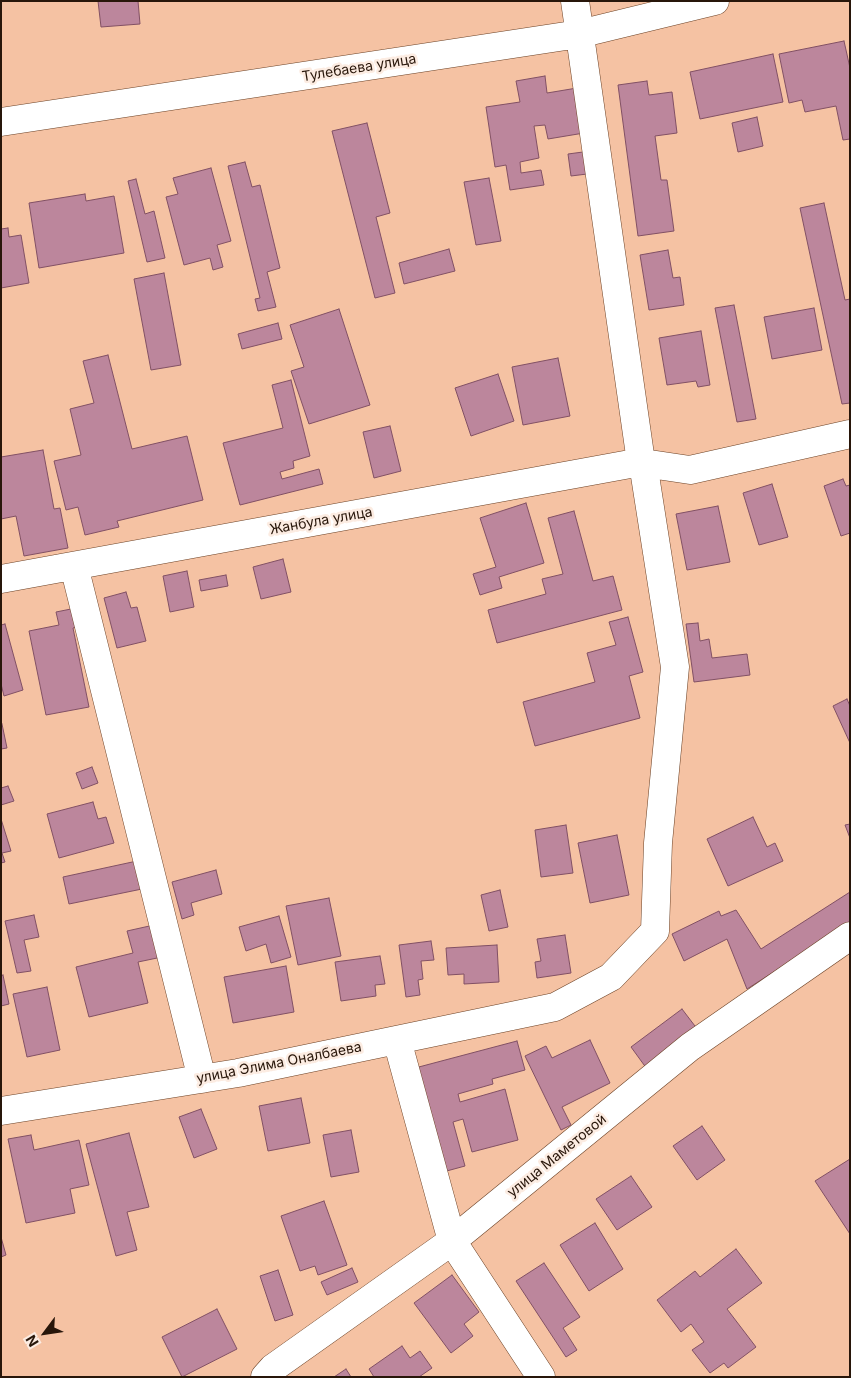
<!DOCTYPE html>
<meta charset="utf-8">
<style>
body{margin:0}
#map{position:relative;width:851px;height:1378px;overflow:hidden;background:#f5c2a3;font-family:Inter,sans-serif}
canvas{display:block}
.frame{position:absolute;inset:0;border:2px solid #28160a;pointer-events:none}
.north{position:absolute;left:20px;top:1308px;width:50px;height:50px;-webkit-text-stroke:4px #fcece2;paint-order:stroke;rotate:239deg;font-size:14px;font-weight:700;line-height:20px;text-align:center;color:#28160a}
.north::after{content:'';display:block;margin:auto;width:18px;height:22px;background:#28160a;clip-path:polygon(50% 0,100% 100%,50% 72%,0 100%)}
</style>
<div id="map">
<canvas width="851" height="1378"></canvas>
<div class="frame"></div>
<div class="north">N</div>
</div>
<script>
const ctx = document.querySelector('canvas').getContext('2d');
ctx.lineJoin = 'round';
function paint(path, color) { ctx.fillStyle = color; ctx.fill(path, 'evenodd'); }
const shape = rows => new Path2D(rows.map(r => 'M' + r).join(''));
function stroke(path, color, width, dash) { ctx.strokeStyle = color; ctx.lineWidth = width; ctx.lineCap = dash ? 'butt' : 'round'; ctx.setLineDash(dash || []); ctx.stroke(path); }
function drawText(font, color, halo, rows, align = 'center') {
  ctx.font = font + ' Inter,sans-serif'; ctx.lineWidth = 5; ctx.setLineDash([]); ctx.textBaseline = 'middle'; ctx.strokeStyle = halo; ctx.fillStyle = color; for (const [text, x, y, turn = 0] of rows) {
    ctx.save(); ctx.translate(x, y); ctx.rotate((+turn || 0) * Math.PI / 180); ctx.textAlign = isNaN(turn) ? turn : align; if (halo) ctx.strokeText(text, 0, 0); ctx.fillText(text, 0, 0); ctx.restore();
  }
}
const building = shape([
 [98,1,138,1,140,24,101,27,98,1],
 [844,41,850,68,850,139,843,140,836,106,805,112,802,100,789,103,779,54,844,41],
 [773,54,783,102,700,119,690,72,773,54],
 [545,76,547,93,577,88,584,133,548,139,545,125,534,126,539,158,520,162,521,173,541,170,544,185,510,190,506,165,495,167,486,107,520,102,516,81,545,76],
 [647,81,649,95,672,92,677,133,655,136,661,180,667,180,674,231,638,236,618,85,647,81],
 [757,117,763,146,738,152,732,123,757,117],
 [367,123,390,213,376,217,395,293,375,298,332,131,367,123],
 [583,152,587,174,571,176,568,154,583,152],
 [245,162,252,187,260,185,280,268,267,272,276,307,258,311,255,299,260,298,228,166,245,162],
 [211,168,231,241,217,245,223,267,213,270,210,258,184,265,166,197,178,194,173,178,211,168],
 [489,178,501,241,476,245,464,182,489,178],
 [136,179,145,214,154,211,165,258,147,262,128,181,136,179],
 [85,194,86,201,114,196,124,253,39,268,29,203,85,194],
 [824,203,845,300,850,299,850,403,842,404,800,208,824,203],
 [8,228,9,237,21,235,29,283,1,288,1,229,8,228],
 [449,249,455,271,404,284,399,263,449,249],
 [668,250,673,278,680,277,684,305,649,310,640,255,668,250],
 [164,273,181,365,151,370,134,279,164,273],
 [734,305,756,419,737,422,715,308,734,305],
 [814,308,822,350,772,359,764,317,814,308],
 [339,309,370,405,309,424,291,371,304,367,290,325,339,309],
 [278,323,282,339,242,349,238,334,278,323],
 [701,331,710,385,698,387,696,381,667,385,659,338,701,331],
 [108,355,132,449,187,436,203,500,117,521,119,527,85,535,78,507,66,510,54,461,81,455,70,409,94,403,83,361,108,355],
 [558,358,570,416,523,425,512,367,558,358],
 [498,374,514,421,471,436,455,388,498,374],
 [291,380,310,456,293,461,294,468,280,472,282,479,319,469,323,484,240,505,223,443,283,428,272,385,291,380],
 [390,426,401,471,374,478,363,432,390,426],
 [43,450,54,509,60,508,68,548,24,556,16,516,1,519,1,457,43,450],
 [843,479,846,486,850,485,850,533,841,536,824,486,843,479],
 [772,484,788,537,759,545,743,493,772,484],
 [526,503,544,563,499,577,502,588,480,595,473,574,496,567,480,518,526,503],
 [718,506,730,562,687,570,676,514,718,506],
 [574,511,593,581,613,576,622,610,497,643,488,610,546,594,542,579,563,574,548,518,574,511],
 [283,559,291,592,261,599,253,567,283,559],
 [187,571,194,607,170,612,163,576,187,571],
 [226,575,228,586,201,591,199,580,226,575],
 [126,592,131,608,137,607,146,641,117,648,104,598,126,592],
 [76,608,80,626,73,628,89,707,46,715,29,631,59,625,56,612,76,608],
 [628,617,643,672,629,676,640,718,535,746,523,702,595,682,587,653,616,645,609,622,628,617],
 [698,623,700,641,709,639,712,658,747,654,750,675,694,682,686,624,698,623],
 [5,624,23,690,4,696,1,684,1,625,5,624],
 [847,699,850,706,850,743,833,706,847,699],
 [2,724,7,748,1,749,1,725,2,724],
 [92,767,98,783,82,789,76,773,92,767],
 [8,786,14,801,1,805,1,788,8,786],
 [93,802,98,819,106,817,114,843,59,858,47,814,93,802],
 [753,817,767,847,775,843,783,861,728,886,707,839,753,817],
 [1,819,11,851,2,853,5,862,1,863,1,819],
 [850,824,850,838,845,825,850,824],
 [566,825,573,873,541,877,535,830,566,825],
 [617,835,629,895,590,903,578,843,617,835],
 [137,861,142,889,69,904,63,877,137,861],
 [216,870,222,894,191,903,194,915,182,919,172,882,216,870],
 [500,890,508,927,489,931,481,895,500,890],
 [850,892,850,923,747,989,727,939,684,961,672,934,719,911,721,916,736,910,761,949,850,892],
 [329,898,341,956,298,965,286,906,329,898],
 [34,915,39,937,24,940,31,971,17,973,5,921,34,915],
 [279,916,291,957,271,963,266,944,246,951,239,927,279,916],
 [154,925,162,957,138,962,148,1003,89,1017,76,967,133,953,127,931,154,925],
 [565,935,571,973,537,978,535,962,541,961,537,939,565,935],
 [431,941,434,960,421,961,423,979,418,980,420,995,406,997,399,945,431,941],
 [497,945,499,982,464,984,464,974,448,975,446,948,497,945],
 [380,956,385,984,375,985,376,996,341,1001,335,962,380,956],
 [286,966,294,1012,233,1023,224,977,286,966],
 [3,975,9,1004,1,1006,1,976,3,975],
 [47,987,60,1050,27,1057,13,994,47,987],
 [682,1009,698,1030,647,1069,631,1047,682,1009],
 [590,1040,610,1083,562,1107,571,1125,561,1130,525,1056,546,1046,552,1058,590,1040],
 [517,1041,525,1070,492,1079,493,1084,458,1094,460,1102,505,1089,518,1140,472,1152,463,1119,453,1122,465,1166,443,1172,415,1068,517,1041],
 [301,1098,310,1143,268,1151,259,1106,301,1098],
 [201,1109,217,1149,194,1158,179,1117,201,1109],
 [702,1126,725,1160,697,1180,673,1146,702,1126],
 [351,1130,359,1172,331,1177,323,1135,351,1130],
 [129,1133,149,1207,127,1212,137,1250,116,1256,86,1144,129,1133],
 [31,1135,34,1150,79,1140,89,1185,70,1189,75,1213,26,1223,8,1139,31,1135],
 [850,1159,850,1234,815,1181,850,1159],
 [631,1176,652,1207,617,1230,596,1199,631,1176],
 [324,1201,347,1265,318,1275,315,1266,300,1271,281,1216,324,1201],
 [595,1223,623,1269,589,1291,560,1245,595,1223],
 [1,1237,6,1255,1,1257,1,1237],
 [736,1249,762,1283,727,1309,756,1347,728,1368,724,1363,710,1373,692,1350,704,1342,691,1324,681,1332,657,1300,695,1271,700,1277,736,1249],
 [544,1263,580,1317,563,1328,577,1350,566,1357,516,1281,544,1263],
 [352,1268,358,1282,327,1295,321,1282,352,1268],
 [278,1270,293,1315,275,1321,260,1276,278,1270],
 [452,1275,479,1312,464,1324,473,1336,451,1353,414,1303,452,1275],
 [217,1309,237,1349,182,1377,162,1337,217,1309],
 [402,1346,410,1358,420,1351,432,1368,419,1377,374,1377,369,1369,402,1346],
 [346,1369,351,1377,334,1377,346,1369]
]);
paint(building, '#bc869c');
stroke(building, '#815064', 1);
const minor = shape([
 [1,122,579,34,715,1],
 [643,463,690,470,850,434],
 [74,566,202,1079],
 [1,579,641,462],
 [397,1040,452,1241,541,1377],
 [1,1111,238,1073,555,1007,611,977,655,931,658,843,675,667,643,463,641,462,575,1],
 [265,1377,273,1368,452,1241,690,1047,850,936]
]);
stroke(minor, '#6c4226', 29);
stroke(minor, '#fff', 28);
drawText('14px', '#28160a', '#fcece2', [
 ["Тулебаева улица",359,68,-9],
 ["Жанбула улица",321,521,-10],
 ["улица Элима Оналбаева",279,1063,-11],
 ["улица Маметовой",557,1156,-39]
]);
</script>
